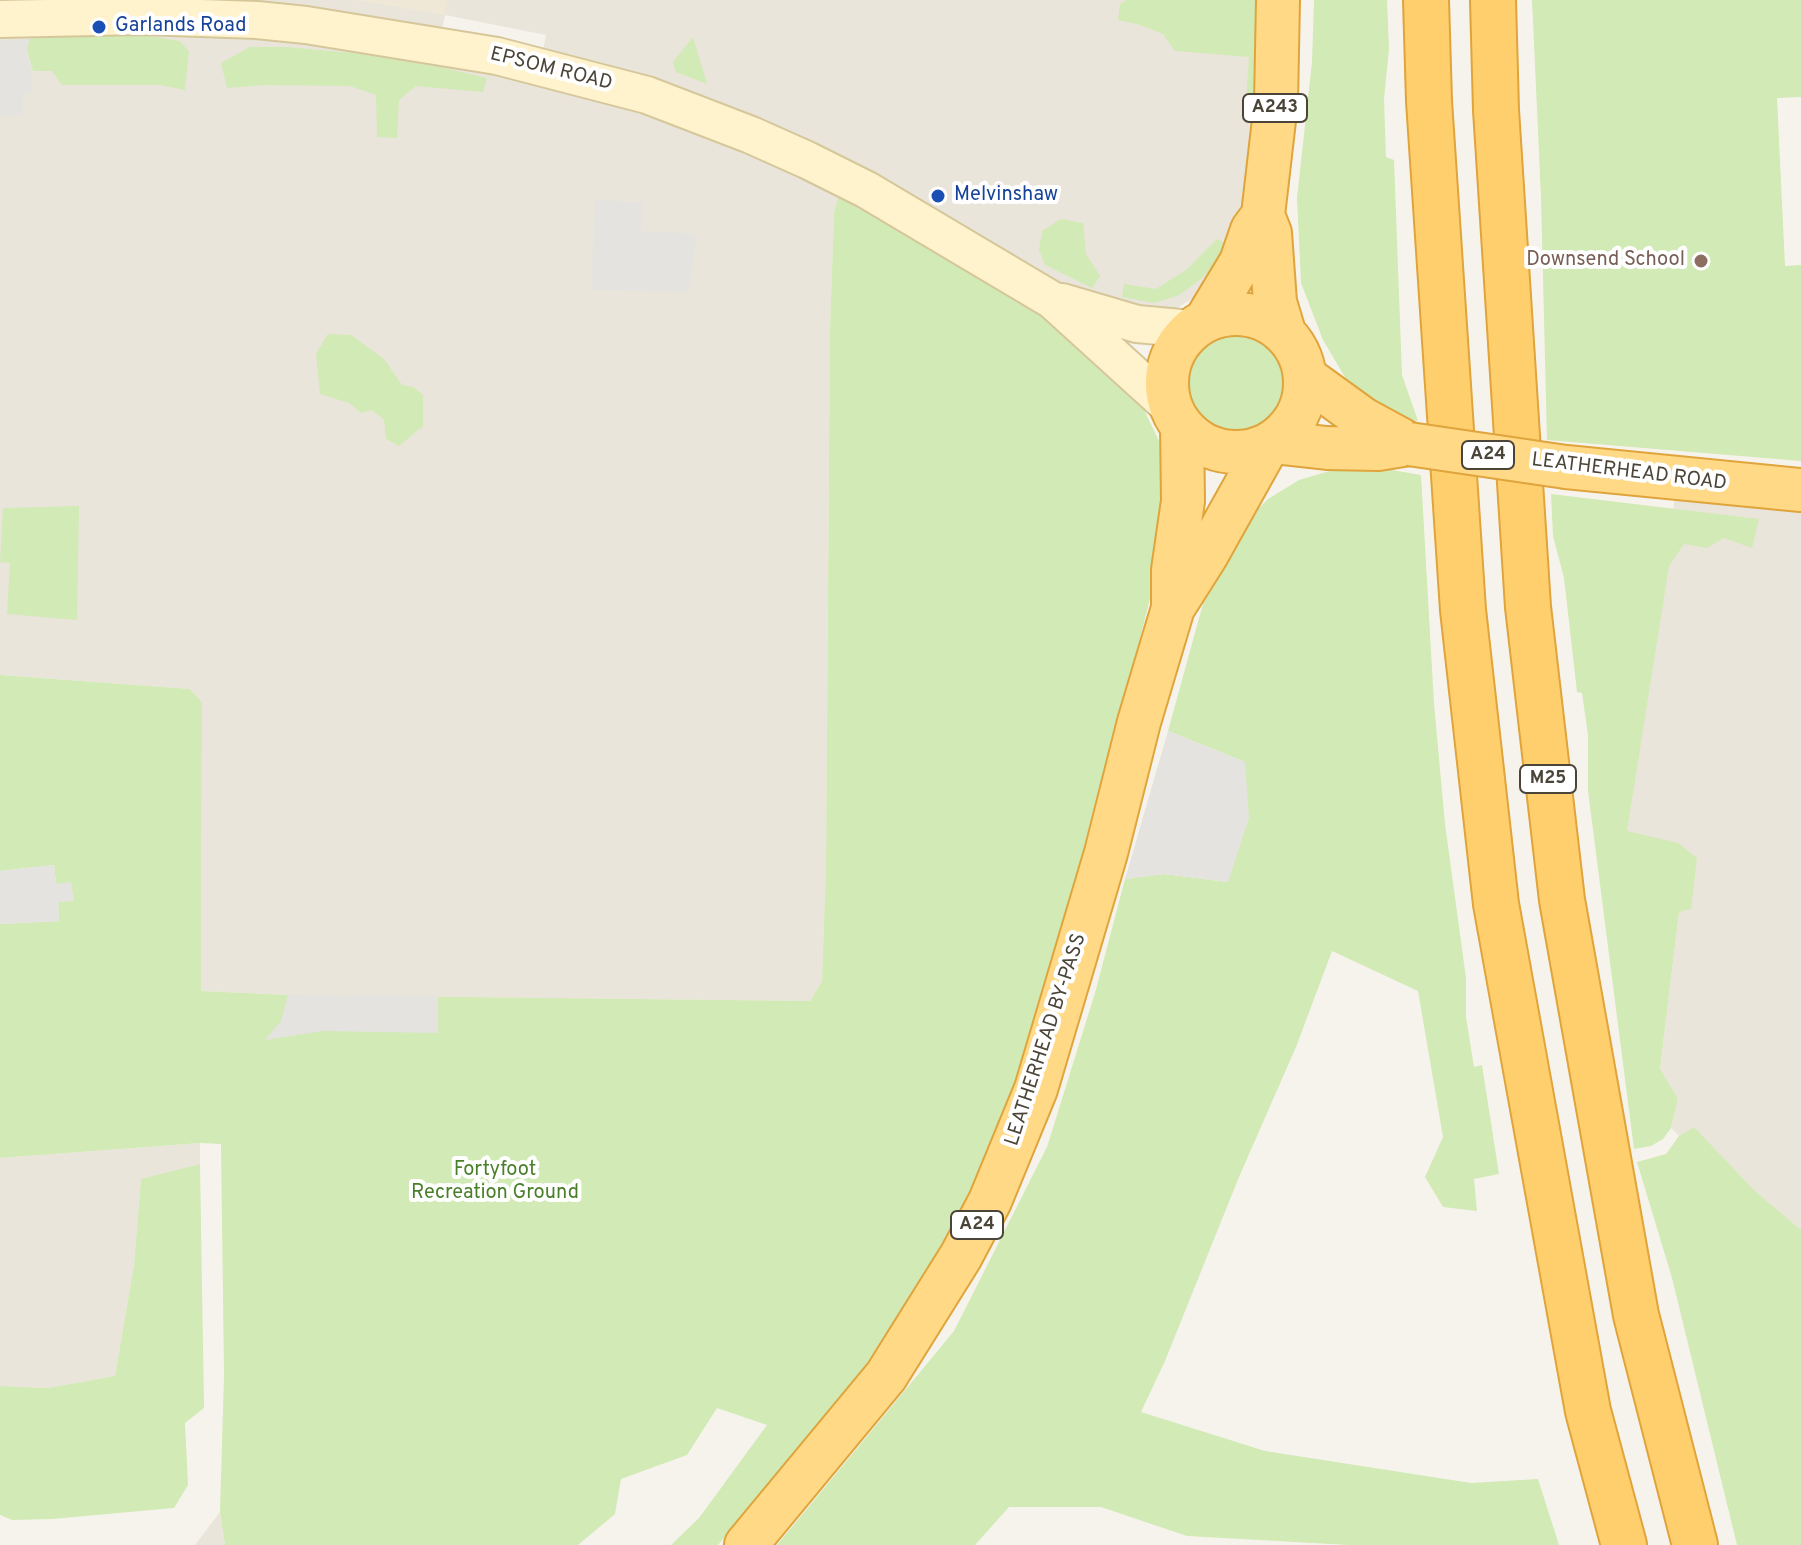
<!DOCTYPE html>
<style>
body{margin:0}
canvas{display:block;background:#f6f3ec}
</style>
<canvas width="1801" height="1545"></canvas>
<script>
const ctx = document.querySelector('canvas').getContext('2d');
ctx.lineJoin = 'round';
function paint(path, color) { ctx.fillStyle = color; ctx.fill(path, 'evenodd'); }
const shape = rows => new Path2D(rows.map(r => 'M' + r).join(''));
function stroke(path, color, width, dash) { ctx.strokeStyle = color; ctx.lineWidth = width; ctx.lineCap = dash ? 'butt' : 'round'; ctx.setLineDash(dash || []); ctx.stroke(path); }
function drawText(font, color, halo, rows, align = 'center') {
  ctx.font = font + ' Overpass,sans-serif'; ctx.lineWidth = 8; ctx.setLineDash([]); ctx.textBaseline = 'middle'; ctx.strokeStyle = halo; ctx.fillStyle = color; for (const [text, x, y, turn = 0] of rows) {
    ctx.save(); ctx.translate(x, y); ctx.rotate((+turn || 0) * Math.PI / 180); ctx.textAlign = isNaN(turn) ? turn : align; if (halo) ctx.strokeText(text, 0, 0); ctx.fillText(text, 0, 0); ctx.restore();
  }
}
paint(shape([
 [199,0,1267,0,1251,195,1209,288,1174,310,1155,313,1085,293,543,51,546,35,445,15,442,29,353,16],
 [224,29,576,86,841,188,834,212,830,329,826,866,822,981,810,1001,288,995,201,991,202,702,190,689,0,675,0,31],
 [1675,497,1801,508,1801,1230,1754,1190,1694,1128,1679,1136,1671,1128,1678,1099,1660,1070,1679,912,1627,831],
 [200,1143,200,1164,141,1180,134,1265,115,1376,48,1388,0,1386,0,1158],
 [220,1512,225,1545,195,1545]
]), '#eae5da');
paint(shape([
 [355,0,447,0,444,15]
]), '#efe8d6');
paint(shape([
 [1127,0,1267,0,1261,101,1246,101,1249,57,1175,51,1163,34,1137,24,1118,20,1120,4],
 [1314,0,1387,0,1389,49,1384,99,1386,157,1394,160,1402,375,1418,421,1406,419,1376,405,1349,384,1323,340,1301,283,1297,198,1312,62],
 [1532,0,1801,0,1801,97,1777,98,1785,266,1801,265,1801,461,1547,440,1541,197],
 [60,35,144,35,180,41,189,52,185,90,160,85,62,85,52,71,33,71,27,50,29,39],
 [693,37,707,84,676,72,673,62],
 [250,47,286,47,364,54,440,67,487,78,483,92,416,86,399,100,397,138,377,137,376,95,350,86,265,85,227,88,221,63],
 [841,188,1026,296,1125,379,1145,412,1160,443,1170,493,1158,567,1118,725,1042,1001,995,1141,929,1271,839,1404,718,1545,671,1545,699,1518,767,1425,717,1408,687,1455,621,1479,615,1514,578,1545,225,1545,220,1512,224,1375,221,1144,200,1143,0,1158,0,924,59,921,58,902,74,900,56,884,54,865,0,871,0,675,190,689,202,702,201,991,288,995,810,1001,822,981,826,866,830,329,834,212],
 [1061,219,1083,223,1086,254,1100,276,1092,288,1045,265,1039,250,1042,231],
 [1217,239,1224,243,1216,264,1201,279,1179,295,1154,303,1122,297,1124,284,1156,289,1186,270],
 '1185 384a50 50 0 1 1 100 0a50 50 0 1 1-100 0Z',
 [328,334,351,335,384,359,402,385,413,387,423,395,423,426,399,446,386,439,384,419,371,410,361,413,349,403,320,394,316,354],
 [1386,469,1421,475,1434,704,1445,824,1466,978,1466,1017,1474,1067,1482,1065,1499,1174,1474,1179,1477,1211,1443,1207,1425,1177,1443,1137,1418,991,1332,951,1296,1047,1239,1177,1165,1361,1141,1412,1265,1451,1471,1483,1538,1479,1559,1545,1349,1545,1187,1536,1101,1507,1009,1507,975,1545,777,1545,954,1331,1047,1147,1095,993,1125,879,1164,874,1228,882,1245,762,1168,731,1204,600,1219,568,1246,521,1268,499,1299,480,1333,470],
 [1551,494,1759,519,1752,548,1724,538,1707,548,1684,544,1669,566,1627,831,1678,843,1697,858,1691,909,1679,912,1660,1069,1678,1099,1671,1128,1663,1139,1651,1146,1634,1149,1588,791,1588,735,1582,693,1577,692,1564,578,1553,536],
 [79,506,77,620,7,614,10,563,0,562,3,508],
 [1694,1127,1754,1190,1801,1230,1801,1545,1737,1545,1672,1278,1637,1162,1666,1154,1679,1136],
 [200,1164,204,1408,185,1423,188,1485,174,1508,52,1519,12,1520,0,1515,0,1386,48,1388,115,1376,134,1265,141,1179]
]), '#d2eab5');
paint(shape([
 [29,39,27,50,34,92,23,95,23,114,0,117,0,41],
 [595,200,642,202,641,231,688,233,697,236,688,292,591,290],
 [1168,731,1245,762,1249,818,1228,882,1164,874,1125,879],
 [54,865,56,884,71,882,74,901,58,902,59,921,0,924,0,871],
 [288,995,438,996,438,1033,323,1031,265,1040,281,1021]
]), '#e5e3e0');
const secondary = shape([
 [0,19,143,16,257,20,306,25,497,56,647,95,751,135,807,160,867,190,1052,300,1172,409],
 [1062,302,1137,324,1192,329]
]);
const trunk = shape([
 [1263,215,1270,233,1275,302,1284,332],
 '1167 383a69 69 0 1 1 138 0a69 69 0 1 1-138 0Z',
 [1206,320,1241,262,1252,230,1263,215,1276,103,1278,0],
 [1305,377,1363,419,1409,444],
 [1273,442,1327,448,1378,449,1409,444],
 [1566,467,1801,490],
 [1173,603,1173,570,1183,501,1182,426],
 [746,1545,886,1376,961,1256,990,1201,1036,1089,1106,853,1139,722,1173,608,1206,556,1268,445]
]);
const motorway = shape([
 [1426,0,1429,101,1463,610,1496,904,1588,1411,1624,1545],
 [1493,0,1496,110,1528,607,1562,900,1636,1315,1695,1545]
]);
stroke(secondary, '#d6c79b', 40);
stroke(trunk, '#e0a43c', 46);
stroke(motorway, '#e0a43c', 48);
stroke(secondary, '#fff3cd', 36);
stroke(trunk, '#ffd985', 42);
stroke(motorway, '#ffcf6e', 44);
const trunkBridge = shape([
 [1409,444,1566,467]
]);
stroke(trunkBridge, '#e0a43c', 46, []);
stroke(trunkBridge, '#ffd985', 42);
for (const [x, y, r, color] of [
 [99,27,8,"#1a4fb4"],
 [938,196,8,"#1a4fb4"],
 [1701,261,8,"#8d6e63"]
]) { const dot = new Path2D(); dot.arc(x, y, r, 0, 2 * Math.PI); ctx.fillStyle = color; ctx.fill(dot); stroke(dot, '#fff', 3); }
for (const [x, y, w] of [
 [1275,108,64],
 [1488,455,52],
 [1548,779,56],
 [977,1225,52]
]) { const box = new Path2D(); box.roundRect(x - w / 2, y - 14, w, 28, 6); ctx.fillStyle = '#fff'; ctx.fill(box); stroke(box, '#4b4439', 2); }
drawText('bold 18px', '#4b4439', null, [
 ["A243",1275,108],
 ["A24",1488,455],
 ["M25",1548,779],
 ["A24",977,1225]
]);
drawText('20px', '#164399', '#fff', [
 ["Garlands Road",115,27],
 ["Melvinshaw",954,196]
], 'left');
drawText('20px', '#4b4439', '#fff', [
 ["EPSOM ROAD",551,70,14],
 ["LEATHERHEAD ROAD",1629,473,7],
 ["LEATHERHEAD BY-PASS",1047,1040,-72]
]);
drawText('20px', '#785e54', '#fff', [
 ["Downsend School",1685,261]
], 'right');
drawText('20px', '#4a7f2a', '#fff', [
 ["Fortyfoot",495,1171],
 ["Recreation Ground",495,1194]
]);
</script>
